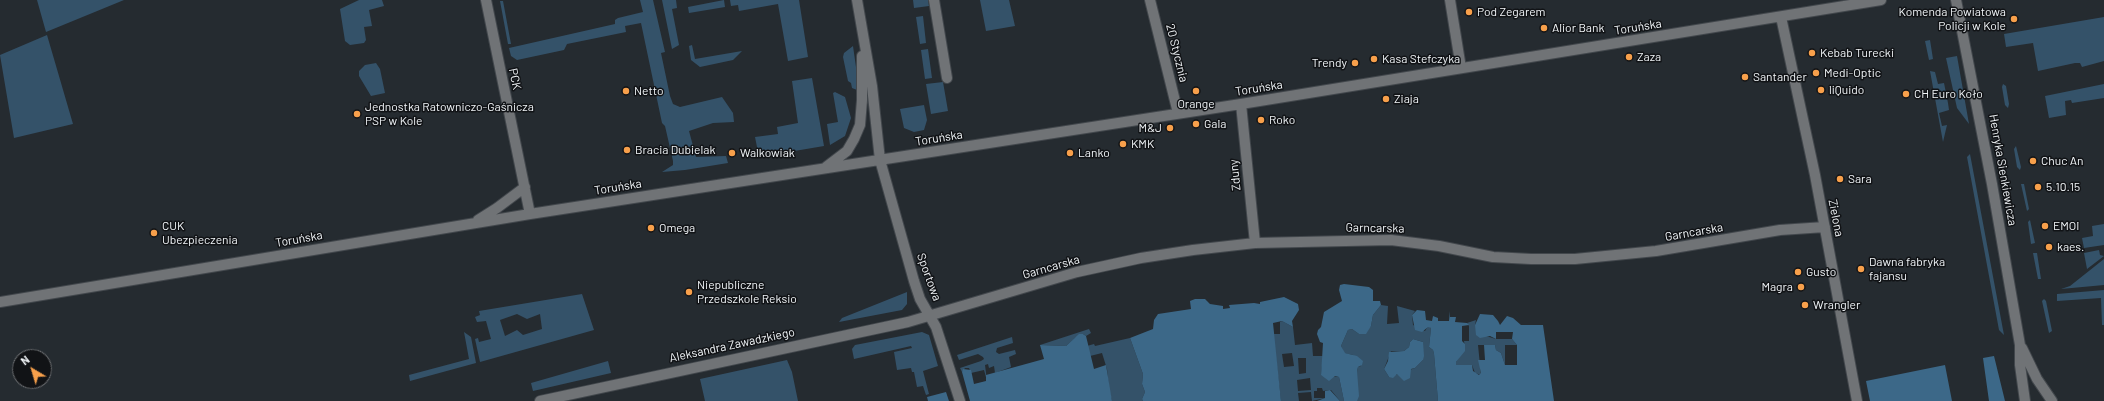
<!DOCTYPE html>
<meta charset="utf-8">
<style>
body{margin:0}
#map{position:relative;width:2104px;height:401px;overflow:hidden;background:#252b30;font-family:Barlow,sans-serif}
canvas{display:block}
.north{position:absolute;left:12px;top:349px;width:40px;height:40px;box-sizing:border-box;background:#111316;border:1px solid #6b6d70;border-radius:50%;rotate:322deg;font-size:11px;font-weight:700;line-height:16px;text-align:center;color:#f1f5f8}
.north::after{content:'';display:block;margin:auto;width:14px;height:18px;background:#f8a04b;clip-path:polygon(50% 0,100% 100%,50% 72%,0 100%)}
</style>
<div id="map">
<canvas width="2104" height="401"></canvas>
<div class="north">N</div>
</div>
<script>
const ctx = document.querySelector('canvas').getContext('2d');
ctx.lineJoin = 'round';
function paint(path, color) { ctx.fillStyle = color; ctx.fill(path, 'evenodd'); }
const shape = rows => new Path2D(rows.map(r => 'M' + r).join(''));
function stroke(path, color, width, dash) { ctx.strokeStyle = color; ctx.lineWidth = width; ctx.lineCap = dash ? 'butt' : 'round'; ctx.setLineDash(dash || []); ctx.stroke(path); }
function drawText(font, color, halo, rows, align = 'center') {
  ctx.font = font + ' Barlow,sans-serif'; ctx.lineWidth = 3; ctx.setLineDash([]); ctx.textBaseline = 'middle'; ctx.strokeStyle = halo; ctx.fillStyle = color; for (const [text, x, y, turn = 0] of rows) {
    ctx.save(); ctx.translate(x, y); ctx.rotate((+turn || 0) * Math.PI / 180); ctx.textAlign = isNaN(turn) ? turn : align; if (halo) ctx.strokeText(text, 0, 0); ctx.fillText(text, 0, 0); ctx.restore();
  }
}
paint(shape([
 [37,0,124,0,46,32],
 [359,0,382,0,384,6,369,10,372,26,364,27,366,40,364,43,350,45,345,41,340,9],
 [640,0,653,0,665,52,661,53,670,96,673,104,680,107,722,97,733,113,734,122,713,123,689,131,696,157,726,156,728,163,685,170,662,172,673,165,673,161,665,126,662,123,641,23,625,26,626,32,567,44,564,50,517,60,511,56,509,48,615,24,615,20,618,18,643,12],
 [662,0,676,0,677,8,672,9,679,45,672,49],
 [724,0,725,7,689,13,688,7],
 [730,0,799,0,808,57,788,61,778,4,739,11,738,5,731,6],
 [913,0,928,0,929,6,914,8],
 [980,0,1009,0,1015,26,986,31],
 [500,1,503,1,511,44,508,44],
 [923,16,926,43,920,44,916,17],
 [2104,17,2104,61,2082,67,2080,63,2075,63,2038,71,2033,43,2006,47,2004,34],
 [47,35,73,124,14,138,0,55],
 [1930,40,1933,59,1929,60,1925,41],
 [692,45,695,59,742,51,733,60,700,67,691,60,689,46],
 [853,46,859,88,857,90,852,88,851,83,848,81,843,57,844,53],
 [928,49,932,78,925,79,921,50],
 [1957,56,1969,124,1957,108,1946,58],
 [376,63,380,69,385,93,371,96,359,76,359,71,365,65],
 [1930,71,1935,72,1938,84,1944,83,1948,103,1949,110,1939,113,1942,126,1947,125,1943,142],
 [812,78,824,146,759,157,755,137,778,134,777,127,798,123,792,81],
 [943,82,948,111,931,114,926,84],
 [2003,84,2006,86,2009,104,2008,108,2005,105,2002,87],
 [2104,84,2104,98,2072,103,2071,100,2065,101,2066,115,2049,118,2045,96],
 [835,92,845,97,851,118,845,136,830,145,827,124,838,122,833,93],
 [924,105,927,120,924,130,914,132,904,128,900,109],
 [2016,146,2021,167,2020,170,2017,167,2014,149],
 [1970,154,2004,335,1999,330,1967,157],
 [2021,184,2024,184,2029,209,2027,211],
 [2030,220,2035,243,2031,244,2028,222],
 [2104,224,2104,245,2084,248,2082,238,2093,236,2092,226],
 [2099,250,2100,255,2104,256,2087,269,2084,253],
 [2033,253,2037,253,2041,279,2038,279],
 [2104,259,2104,285,2061,289,2070,286],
 [2104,290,2104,325,2102,325,2101,298,2057,301,2057,294],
 [907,292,907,304,902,310,839,322,842,318],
 [582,294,594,330,480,362,475,339,478,338,479,342,491,339,486,321,477,322,475,317,480,315,479,311],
 [517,314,527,319,540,314,542,329,523,335,517,330,505,336,500,320],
 [2044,299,2046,301,2052,331,2049,333,2042,301],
 [1381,305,1388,306,1387,324,1399,323,1397,306,1415,311,1412,315,1413,325,1425,331,1428,326,1431,328,1429,347,1433,350,1434,354,1438,401,1357,401,1357,371,1358,367,1361,366,1353,355,1344,353,1341,346,1348,330,1352,329,1359,334,1371,326,1373,315],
 [1413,339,1423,342,1423,360,1415,368,1389,377,1384,369,1391,351,1404,351,1409,347,1410,342],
 [1476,320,1475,325,1486,336,1496,339,1512,339,1517,345,1505,345,1505,365,1501,353,1496,350,1495,345,1478,345,1481,375,1475,373,1472,365,1456,365,1456,362,1465,348,1464,341,1469,341,1469,326,1467,323],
 [1282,321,1293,327,1295,345,1312,343,1313,356,1323,356,1321,375,1339,377,1344,401,1340,401,1331,390,1323,391,1322,388,1317,388,1317,391,1314,391,1314,398,1325,398,1312,401,1311,392,1298,393,1299,401,1281,401,1273,334,1280,334,1280,322],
 [1292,353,1294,366,1284,367,1282,354],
 [1298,358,1306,358,1306,373,1299,374],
 [1310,378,1311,390,1298,391,1297,380],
 [1089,329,1091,333,1086,336,1083,334,1075,338,1066,346,1040,345],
 [464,332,471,337,476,363,410,381,409,375,469,359],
 [922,332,929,335,938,366,923,371,929,394,926,395,923,386,917,387,914,372,912,372,911,368,897,370,894,352,912,348,911,346,854,359,852,349,855,345],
 [1012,337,1013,343,997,348,996,352,999,354,1015,350,1016,354,1009,357,1011,367,995,373,994,366,989,368,988,364,985,365,987,381,984,370,971,373,969,368,965,368,962,372,960,368,981,361,984,359,983,357,978,354,959,360,957,355],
 [1130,338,1143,374,1142,384,1145,392,1142,399,1143,401,1112,401,1109,389,1107,369,1102,353,1090,356,1087,346,1094,344,1095,346],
 [787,360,792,372,798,401,705,401,700,379],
 [608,361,611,373,533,391,531,383]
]), '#345269');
paint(shape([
 [1344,284,1369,287,1373,290,1373,301,1380,301,1381,305,1373,315,1371,326,1366,334,1359,334,1352,329,1348,330,1341,346,1345,353,1357,356,1363,361,1362,365,1358,367,1357,371,1359,396,1357,401,1344,401,1339,377,1335,376,1329,381,1321,375,1323,343,1320,342,1317,334,1318,330,1321,327,1324,312,1342,301,1339,290,1340,285],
 [1284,297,1298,304,1299,310,1292,321,1293,327,1282,321,1273,323,1281,401,1143,401,1142,399,1145,392,1142,384,1143,374,1130,338,1153,329,1154,320,1158,314,1191,309,1190,301,1195,299,1205,299,1210,304,1223,306,1223,309,1230,308,1229,305,1254,303,1260,304,1260,302],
 [1417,310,1425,311,1426,320,1432,321,1433,316,1438,318,1438,321,1449,321,1450,311,1450,317,1456,317,1455,322,1467,323,1469,325,1462,326,1462,341,1465,344,1465,351,1456,362,1456,365,1472,365,1473,371,1479,375,1481,373,1478,360,1485,360,1484,345,1495,345,1496,350,1501,353,1505,365,1517,365,1517,345,1512,339,1513,332,1496,332,1496,339,1490,336,1480,338,1476,335,1475,325,1480,314,1493,315,1498,321,1500,325,1507,316,1513,318,1521,325,1543,325,1554,401,1438,401,1434,354,1433,350,1429,347,1431,328,1428,327,1422,332,1415,330,1412,315],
 [1079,334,1083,334,1086,336,1094,369,1106,365,1112,401,970,401,962,372,963,369,971,370,974,384,986,381,986,375,1044,359,1040,345,1066,346],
 [1413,339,1423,342,1424,356,1423,360,1415,368,1411,369,1410,378,1404,381,1397,374,1393,378,1389,377,1384,369,1388,361,1389,352,1404,351,1409,347,1410,342],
 [1994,356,2005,401,1989,401,1983,358],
 [1945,365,1952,401,1870,401,1866,381],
 [1330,390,1340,401,1317,401,1325,398,1325,391],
 [946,392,949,401,928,401,927,397]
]), '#3c6888');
const minor = shape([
 [486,0,530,214],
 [857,0,872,86,880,160,914,281,920,299,936,327,960,401],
 [934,0,947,78],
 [1150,0,1178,113],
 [1450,0,1461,68],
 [1956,0,1992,184,2020,345,2020,365,2025,401],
 [1781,17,1815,175,1857,401],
 [1241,104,1255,243],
 [826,167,847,151,854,139,860,125,862,100,862,56],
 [478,220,497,208,525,187],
 [0,302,530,214,1241,104,1881,0],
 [2022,348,2037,379,2052,401],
 [540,401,908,322,1077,272,1141,258,1193,250,1255,243,1391,240,1439,246,1493,257,1531,259,1575,259,1656,251,1780,230,1825,227]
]);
stroke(minor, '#42474c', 12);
stroke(minor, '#707376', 10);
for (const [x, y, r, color] of [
 [1469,12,4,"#f8a04b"],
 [2014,19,4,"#f8a04b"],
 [1544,28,4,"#f8a04b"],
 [1812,53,4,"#f8a04b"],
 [1629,57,4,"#f8a04b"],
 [1374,59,4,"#f8a04b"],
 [1355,63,4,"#f8a04b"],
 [1816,73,4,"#f8a04b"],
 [1745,77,4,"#f8a04b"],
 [1821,90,4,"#f8a04b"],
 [626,91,4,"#f8a04b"],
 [1196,91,4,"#f8a04b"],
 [1906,94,4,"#f8a04b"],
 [1386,99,4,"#f8a04b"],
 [357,114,4,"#f8a04b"],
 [1261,120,4,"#f8a04b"],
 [1196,124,4,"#f8a04b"],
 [1170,128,4,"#f8a04b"],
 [1123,144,4,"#f8a04b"],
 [627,150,4,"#f8a04b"],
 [732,153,4,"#f8a04b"],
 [1070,153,4,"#f8a04b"],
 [2033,161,4,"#f8a04b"],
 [1840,179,4,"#f8a04b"],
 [2038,187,4,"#f8a04b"],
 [2045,226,4,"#f8a04b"],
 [651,228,4,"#f8a04b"],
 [154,233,4,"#f8a04b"],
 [2049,247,4,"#f8a04b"],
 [1861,269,4,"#f8a04b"],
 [1798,272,4,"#f8a04b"],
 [1801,287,4,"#f8a04b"],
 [689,292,4,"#f8a04b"],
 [1805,305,4,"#f8a04b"]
]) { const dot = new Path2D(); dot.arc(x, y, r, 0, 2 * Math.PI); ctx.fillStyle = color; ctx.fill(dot); stroke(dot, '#111316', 1.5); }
drawText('12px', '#f1f5f8', '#111316', [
 ["Pod Zegarem",1477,12],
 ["Komenda Powiatowa",2006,12,"right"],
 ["Policji w Kole",2006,26,"right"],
 ["Alior Bank",1552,28],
 ["Kebab Turecki",1820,53],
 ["Zaza",1637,57],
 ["Kasa Stefczyka",1382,59],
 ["Trendy",1347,63,"right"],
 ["Medi-Optic",1824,73],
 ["Santander",1753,77],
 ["liQuido",1829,90],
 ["Netto",634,91],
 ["CH Euro Koło",1914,94],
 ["Ziaja",1394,99],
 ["Orange",1196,104,"center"],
 ["Jednostka Ratowniczo-Gaśnicza",365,107],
 ["PSP w Kole",365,121],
 ["Roko",1269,120],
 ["Gala",1204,124],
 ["M&J",1162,128,"right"],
 ["KMK",1131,144],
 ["Bracia Dubielak",635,150],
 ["Walkowiak",740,153],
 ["Lanko",1078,153],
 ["Chuc An",2041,161],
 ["Sara",1848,179],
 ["5.10.15",2046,187],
 ["CUK",162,226],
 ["Ubezpieczenia",162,240],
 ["EMOI",2053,226],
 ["Omega",659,228],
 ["kaes.",2057,247],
 ["Dawna fabryka",1869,262],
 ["fajansu",1869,276],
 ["Gusto",1806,272],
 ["Niepubliczne",697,285],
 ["Przedszkole Reksio",697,299],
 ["Magra",1793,287,"right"],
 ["Wrangler",1813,305]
], 'left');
drawText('12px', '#f1f5f8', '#111316', [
 ["Toruńska",1638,27,-9],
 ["20 Stycznia",1177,53,76],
 ["PCK",515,79,78],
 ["Toruńska",1259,88,-9],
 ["Toruńska",939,138,-9],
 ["Henryka Sienkiewicza",2003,170,80],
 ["Zduny",1235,175,-96],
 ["Toruńska",618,187,-9],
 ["Zielona",1836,218,79],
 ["Garncarska",1375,228,1],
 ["Garncarska",1694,232,-10],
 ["Toruńska",299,239,-10],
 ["Garncarska",1051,267,-16],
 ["Sportowa",929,277,70],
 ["Aleksandra Zawadzkiego",732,345,-12]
]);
</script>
